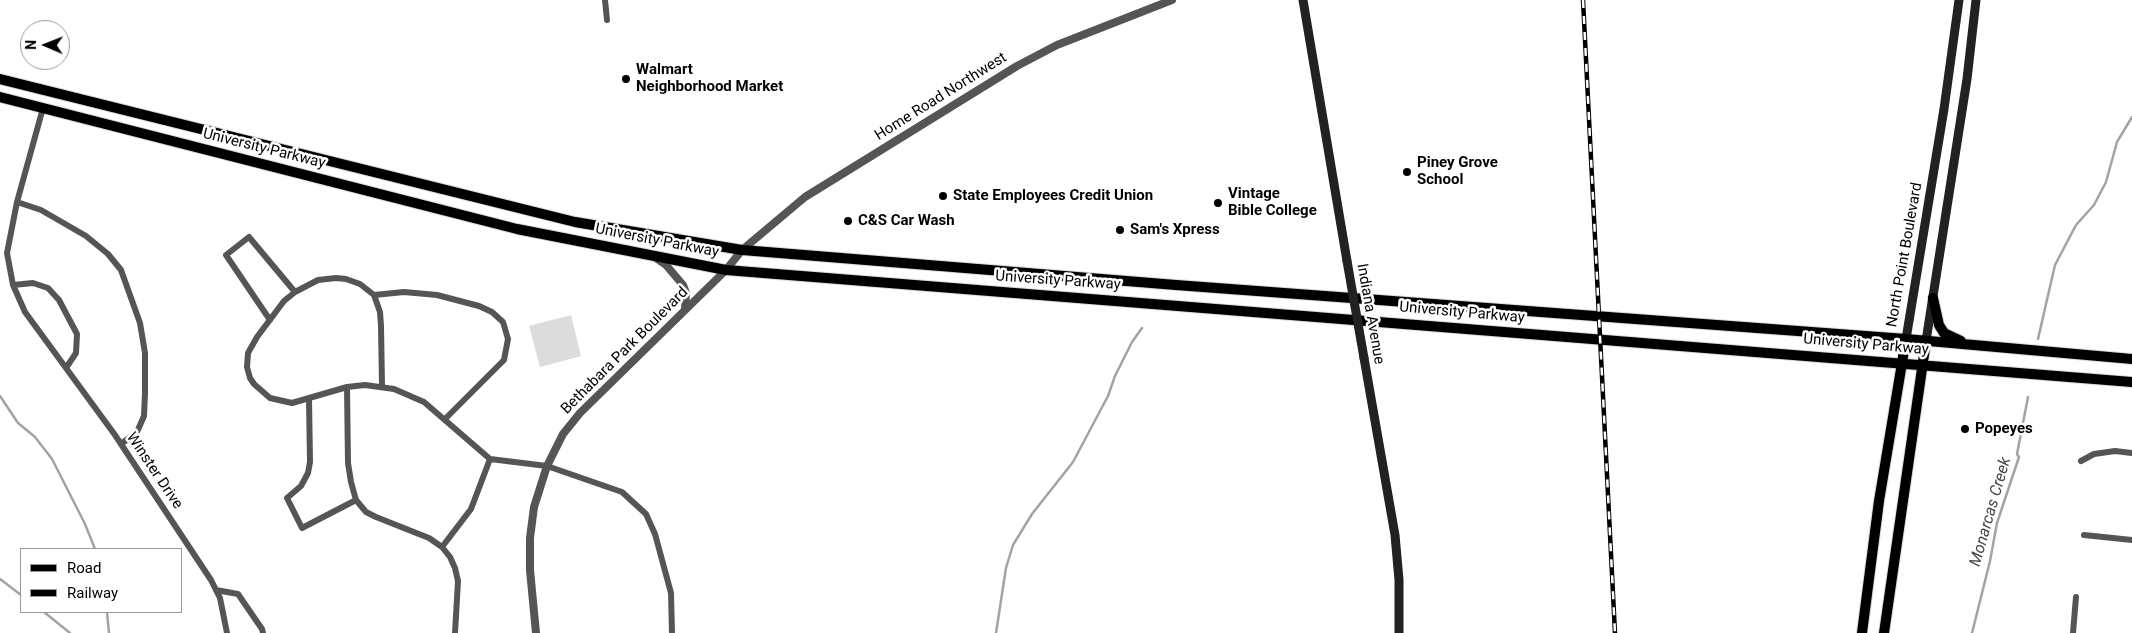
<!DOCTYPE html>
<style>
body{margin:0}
#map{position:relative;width:2132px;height:633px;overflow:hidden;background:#fff;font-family:Roboto,sans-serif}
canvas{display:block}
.legend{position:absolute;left:20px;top:548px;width:162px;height:65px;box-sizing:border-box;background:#fff;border:1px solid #999;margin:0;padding:6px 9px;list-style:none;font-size:15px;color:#000}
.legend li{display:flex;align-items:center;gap:10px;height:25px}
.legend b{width:25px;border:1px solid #999}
.north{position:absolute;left:20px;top:20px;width:50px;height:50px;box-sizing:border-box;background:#fff;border:1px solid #999;border-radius:50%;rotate:271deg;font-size:14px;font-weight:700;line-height:20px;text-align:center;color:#000}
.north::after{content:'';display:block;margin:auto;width:18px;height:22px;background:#000;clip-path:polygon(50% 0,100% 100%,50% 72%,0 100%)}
</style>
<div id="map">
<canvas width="2132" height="633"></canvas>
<ul class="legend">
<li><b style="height:6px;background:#000"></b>Road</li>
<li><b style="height:6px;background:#000"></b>Railway</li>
</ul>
<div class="north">N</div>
</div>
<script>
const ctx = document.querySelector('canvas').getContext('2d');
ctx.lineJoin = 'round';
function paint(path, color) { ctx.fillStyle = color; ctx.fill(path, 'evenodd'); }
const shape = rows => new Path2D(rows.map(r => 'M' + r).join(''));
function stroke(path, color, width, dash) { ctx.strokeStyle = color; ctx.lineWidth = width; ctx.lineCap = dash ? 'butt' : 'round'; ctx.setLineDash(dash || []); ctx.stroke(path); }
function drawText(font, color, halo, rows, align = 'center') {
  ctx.font = font + ' Roboto,sans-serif'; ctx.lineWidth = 5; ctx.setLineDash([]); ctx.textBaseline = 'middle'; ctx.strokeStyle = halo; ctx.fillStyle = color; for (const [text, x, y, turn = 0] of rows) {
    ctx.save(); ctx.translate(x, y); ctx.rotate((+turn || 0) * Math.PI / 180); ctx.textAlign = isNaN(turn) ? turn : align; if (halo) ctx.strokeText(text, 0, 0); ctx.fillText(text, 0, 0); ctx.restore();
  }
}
paint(shape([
 [571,315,581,356,540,367,529,326]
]), '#dcdcdc');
stroke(shape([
 [2038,339,2055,265,2076,225,2094,205,2106,182,2117,142,2132,117],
 [0,396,18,423,35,437,52,459,85,524,95,549],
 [0,579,21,595],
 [44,612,70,633],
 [107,612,109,633],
 [996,633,1006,568,1013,545,1032,514,1073,462,1108,396,1115,376,1132,342,1142,328],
 [1972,633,1990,561,1997,523,2019,457,2017,454,2028,397]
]), '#a3a3a3', 2.5);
const primary = shape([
 [0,79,575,222,742,250,1176,285,1906,339,2132,359],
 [0,97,517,229,726,270,2132,382],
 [1933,298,1939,325,1944,333,1961,341],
 [1862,633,1879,501,1906,339],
 [1884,633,1926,341]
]);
stroke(primary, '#dbdbdb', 12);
stroke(shape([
 [605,0,607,20],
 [43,108,17,202,7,253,13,285,25,312,115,435,211,580,220,598,227,633],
 [17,202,41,210,86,236,108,254,121,270,140,323,145,353,145,393,144,416,137,432,121,444],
 [13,285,33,283,48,288,59,300,77,334,76,353,66,368],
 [374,295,404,292,437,295,479,306,492,312,503,322,508,339,504,360,445,419],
 [270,320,226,255,249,237,295,292],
 [382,386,381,326,380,312,374,295,360,284,346,279,336,278,318,280,295,292,284,301,257,337,248,353,247,367,250,378,254,384,270,398,292,403,347,387,365,385,394,389,424,402,490,459,547,466,622,492,646,514,655,534,671,593,672,633],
 [347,387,348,463,351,482,356,500,366,512,376,517,429,538,442,547,450,557,455,568,458,581,455,633],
 [309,399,310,462,308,473,301,486,287,498,302,528,356,500],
 [2081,461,2094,454,2115,451,2132,453],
 [2084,535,2132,540],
 [442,547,471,509,490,459],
 [216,590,238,594,262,629,263,633],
 [2073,633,2076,597]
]), '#555', 6);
stroke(shape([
 [656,258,666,265,683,285,686,293,685,309],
 [536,633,530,570,530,538,534,507,547,466,563,434,580,413,726,270,742,250,805,197,1017,66,1057,45,1172,0]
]), '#555', 8);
stroke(shape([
 [1303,0,1347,261],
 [1906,339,1944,109,1959,0],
 [1926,341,1967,79,1976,0],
 [1364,358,1395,535,1399,580,1399,633]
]), '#222', 9);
stroke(primary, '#000', 10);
const rail = shape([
 [1583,0,1615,633]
]);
stroke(rail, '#000', 4.5);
stroke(rail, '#fff', 2.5, [8]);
stroke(shape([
 [1347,261,1364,358]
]), '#222', 9);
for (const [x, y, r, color] of [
 [626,79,5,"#000"],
 [1407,172,5,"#000"],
 [943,196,5,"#000"],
 [1218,203,5,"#000"],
 [848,221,5,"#000"],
 [1120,230,5,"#000"],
 [1965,429,5,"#000"]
]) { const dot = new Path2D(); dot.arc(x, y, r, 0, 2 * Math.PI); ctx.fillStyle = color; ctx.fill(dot); stroke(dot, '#fff', 2); }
drawText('bold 15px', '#000', '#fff', [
 ["Walmart",636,70],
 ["Neighborhood Market",636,87],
 ["Piney Grove",1417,163],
 ["School",1417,180],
 ["Vintage",1228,194],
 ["Bible College",1228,211],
 ["State Employees Credit Union",953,196],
 ["C&S Car Wash",858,221],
 ["Sam's Xpress",1130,230],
 ["Popeyes",1975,429]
], 'left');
drawText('15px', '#000', '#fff', [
 ["Home Road Northwest",941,97,-32],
 ["University Parkway",264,149,14],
 ["University Parkway",657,241,11],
 ["North Point Boulevard",1905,255,-80],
 ["University Parkway",1058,281,4],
 ["University Parkway",1462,313,5],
 ["Indiana Avenue",1370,314,80],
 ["University Parkway",1866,345,5],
 ["Bethabara Park Boulevard",625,351,-45],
 ["Winster Drive",154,471,56]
]);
drawText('italic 16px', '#444', '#fff', [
 ["Monarcas Creek",1991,512,-74]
]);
</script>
